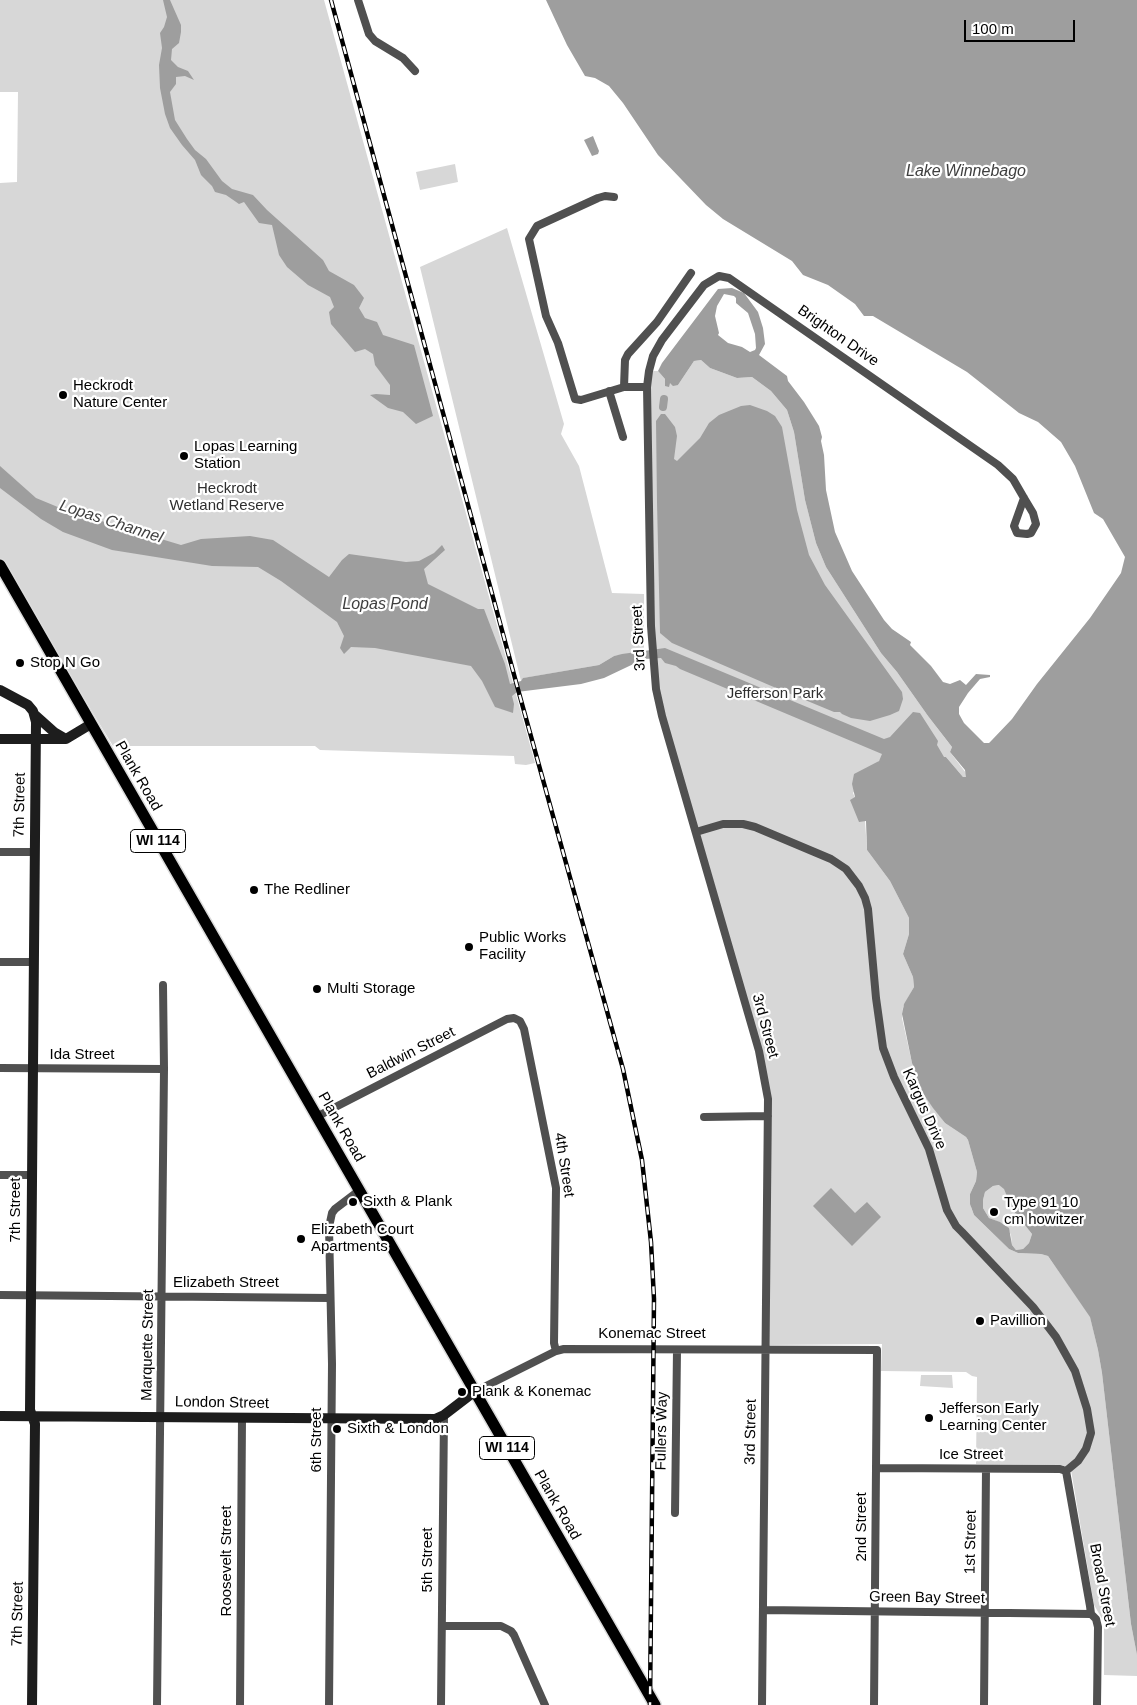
<!DOCTYPE html>
<style>
body{margin:0}
#map{position:relative;width:1137px;height:1705px;overflow:hidden;background:#fff;font-family:Helvetica,sans-serif}
canvas{display:block}
.scale{position:absolute;left:964px;top:20px;width:111px;height:22px;box-sizing:border-box;border:2px solid #000;border-top:0;padding-left:6px;font-size:15px;line-height:18px;white-space:nowrap;color:#000;-webkit-text-stroke:4px #fff;paint-order:stroke}
</style>
<div id="map">
<canvas width="1137" height="1705"></canvas>
<div class="scale">100 m</div>
</div>
<script>
const ctx = document.querySelector('canvas').getContext('2d');
ctx.lineJoin = 'round';
function paint(path, color) { ctx.fillStyle = color; ctx.fill(path, 'evenodd'); }
const shape = rows => new Path2D(rows.map(r => 'M' + r).join(''));
function stroke(path, color, width, dash) { ctx.strokeStyle = color; ctx.lineWidth = width; ctx.lineCap = dash ? 'butt' : 'round'; ctx.setLineDash(dash || []); ctx.stroke(path); }
function drawText(font, color, halo, rows, align = 'center') {
  ctx.font = font + ' Helvetica,sans-serif'; ctx.lineWidth = 4.5; ctx.setLineDash([]); ctx.textBaseline = 'middle'; ctx.strokeStyle = halo; ctx.fillStyle = color; for (const [text, x, y, turn = 0] of rows) {
    ctx.save(); ctx.translate(x, y); ctx.rotate((+turn || 0) * Math.PI / 180); ctx.textAlign = isNaN(turn) ? turn : align; if (halo) ctx.strokeText(text, 0, 0); ctx.fillText(text, 0, 0); ctx.restore();
  }
}
paint(shape([
 [0,0,324,0,535,763,526,765,515,764,514,756,320,750,315,746,113,746,0,560,0,183,17,182,18,92,0,92],
 [455,164,458,182,420,190,416,172],
 [507,228,564,424,561,434,579,466,612,593,644,594,644,651,614,656,599,665,524,678,521,681,420,267],
 [701,360,710,368,737,378,752,377,771,391,787,410,794,432,805,500,816,543,826,567,881,653,897,672,928,716,948,742,952,747,950,752,966,773,966,777,963,777,946,757,882,757,853,793,865,821,867,850,890,881,909,918,909,934,903,954,913,977,914,987,903,1007,902,1018,912,1063,922,1092,945,1123,966,1137,968,1140,977,1172,976,1181,970,1194,971,1207,974,1215,1009,1249,1018,1253,1041,1254,1048,1256,1090,1316,1098,1350,1102,1373,1131,1624,1137,1655,1137,1676,1104,1675,1104,1622,1094,1605,1071,1470,1062,1465,976,1464,977,1377,972,1376,966,1372,881,1371,882,1344,768,1345,766,1070,714,883,665,717,653,660,655,633,650,385,652,371,658,371,665,379,678,385,694,361],
 [1000,1185,1004,1188,1012,1209,1032,1234,1029,1243,1023,1249,1016,1250,1012,1245,1011,1235,1006,1225,989,1218,983,1208,983,1200,985,1192,993,1186],
 [921,1375,952,1375,953,1388,920,1386]
]), '#d7d7d7');
paint(shape([
 [163,0,170,0,181,25,181,32,179,43,172,49,171,60,178,67,188,71,194,80,185,76,176,77,176,84,170,92,175,120,187,139,195,150,206,159,222,181,232,189,253,195,267,210,323,260,329,271,354,285,364,298,359,308,365,318,377,322,383,335,414,345,433,416,416,424,403,412,388,408,370,395,376,394,390,395,390,385,375,365,373,354,365,349,355,352,331,324,329,312,334,307,330,297,308,285,287,267,279,255,272,225,259,223,244,202,239,204,226,195,215,192,212,186,201,175,195,160,182,145,170,128,165,114,160,88,159,65,162,48,160,33,164,27,167,17],
 [546,0,1137,0,1137,1655,1131,1624,1102,1373,1098,1350,1090,1317,1048,1256,1041,1254,1018,1253,1009,1249,974,1215,970,1204,970,1194,976,1181,977,1172,968,1140,966,1137,945,1123,933,1108,922,1092,912,1063,902,1014,904,1004,914,987,913,977,903,954,909,934,909,918,890,881,867,850,866,821,859,822,850,800,855,797,852,784,854,774,879,761,882,754,680,669,676,666,665,663,661,658,644,659,604,678,581,684,517,692,512,696,514,704,513,713,495,707,482,681,471,666,375,648,351,647,344,654,340,648,344,636,337,622,281,581,258,567,212,566,112,550,63,532,41,519,0,488,0,466,36,498,65,510,181,545,201,539,250,536,273,540,329,577,342,560,349,554,406,562,419,561,434,553,442,545,445,550,424,569,428,584,478,609,484,609,505,664,510,684,521,681,523,678,599,665,614,656,622,654,665,648,884,739,890,737,913,712,920,713,938,741,937,745,944,757,946,757,963,777,966,777,965,770,950,752,952,747,928,716,897,672,881,653,826,567,816,543,805,500,794,432,787,410,771,391,752,377,737,378,710,368,701,360,694,361,678,385,673,386,670,383,669,387,665,386,665,379,658,371,662,363,718,289,732,288,744,293,758,312,763,328,765,344,759,355,787,376,788,381,804,402,819,426,822,437,821,441,824,455,826,490,835,532,852,571,884,620,892,629,911,642,910,645,931,666,943,682,950,684,960,680,966,685,976,674,990,675,990,677,980,679,968,693,959,707,959,714,964,723,984,743,989,743,992,740,1012,719,1037,684,1090,618,1121,573,1125,557,1103,519,1094,513,1075,466,1061,442,1038,422,1019,413,967,372,873,316,864,316,855,304,828,285,803,275,792,261,723,219,706,205,658,155,623,103,609,86,595,78,585,76,567,45],
 [724,294,734,296,736,298,736,303,748,313,755,334,756,348,755,350,750,352,742,347,728,343,718,335,719,333,715,316,717,306],
 [999,1185,1004,1189,1012,1209,1032,1234,1029,1243,1023,1249,1016,1250,1012,1245,1009,1228,1000,1222,989,1218,983,1208,983,1200,985,1192,993,1186],
 [593,136,599,151,598,154,592,156,584,140],
 [750,405,767,411,775,416,782,427,797,510,809,555,825,585,902,692,903,699,899,711,890,715,870,721,851,718,842,714,840,712,834,712,769,685,672,643,660,633,657,502,656,421,661,414,665,414,675,427,677,436,674,459,677,461,700,438,709,423,719,415,741,406],
 [831,1188,855,1213,867,1202,881,1217,852,1246,813,1206]
]), '#9e9e9e');
stroke(shape([
 [663,407,664,399]
]), '#9e9e9e', 8);
const primary = shape([
 [0,565,655,1705]
]);
stroke(primary, '#dbdbdb', 14);
stroke(shape([
 [358,0,369,34,375,41,403,58,415,71],
 [614,197,605,196,598,198,537,226,529,239,546,316,558,343,575,399,581,400,624,387,647,387],
 [624,387,625,360,628,354,657,322,691,273],
 [609,391,623,437],
 [1024,498,1033,513,1036,524,1031,533,1027,534,1017,533,1014,526,1024,498],
 [696,832,723,824,743,824,755,827,831,859,846,869,859,886,865,898,868,909,876,998,883,1048,894,1077,929,1149,947,1210,956,1226,962,1232,1033,1307,1056,1337,1075,1371,1087,1409,1091,1433,1086,1449,1078,1461,1066,1471],
 [0,852,34,852],
 [0,962,34,962],
 [0,1068,164,1069],
 [318,1116,507,1019,514,1018,520,1021,524,1029,556,1188,554,1343,556,1351],
 [704,1117,768,1116],
 [0,1175,31,1175],
 [0,1295,330,1298],
 [474,1392,556,1351,564,1349,877,1350,874,1705],
 [876,1468,1060,1469,1066,1471],
 [1066,1471,1090,1606,1091,1614,1096,1619,1098,1627,1097,1705],
 [675,1513,677,1350],
 [763,1610,1091,1614],
 [442,1626,501,1626,511,1631,514,1635,545,1705],
 [157,1705,164,1069,163,985],
 [240,1705,242,1418],
 [329,1705,332,1364,329,1227,332,1213,335,1209,360,1190],
 [441,1705,444,1415],
 [762,1705,768,1099,759,1051,662,716,656,689,651,626,647,387,649,371,653,356,662,340,704,285,719,276,729,278,998,465,1013,479,1024,498],
 [984,1705,986,1469]
]), '#505050', 8);
stroke(shape([
 [0,690,28,705,33,711,36,722,30,1410,35,1424,32,1705],
 [35,715,54,732,66,739],
 [0,739,66,739,91,724],
 [0,1416,435,1419,444,1415,474,1392]
]), '#1d1d1d', 10);
stroke(primary, '#000', 11);
const rail = shape([
 [331,0,519,693,623,1069,642,1160,651,1242,654,1299,650,1705]
]);
stroke(rail, '#000', 4.5);
stroke(rail, '#fff', 2.5, [8]);
for (const [x, y, r, color] of [
 [63,395,5,"#000"],
 [184,456,5,"#000"],
 [20,663,5,"#000"],
 [254,890,5,"#000"],
 [469,947,5,"#000"],
 [317,989,5,"#000"],
 [353,1202,5,"#000"],
 [994,1212,5,"#000"],
 [301,1239,5,"#000"],
 [980,1321,5,"#000"],
 [462,1392,5,"#000"],
 [929,1418,5,"#000"],
 [337,1429,5,"#000"]
]) { const dot = new Path2D(); dot.arc(x, y, r, 0, 2 * Math.PI); ctx.fillStyle = color; ctx.fill(dot); stroke(dot, '#fff', 2); }
for (const [x, y, w] of [
 [158,841,55],
 [507,1448,55]
]) { const box = new Path2D(); box.roundRect(x - w / 2, y - 11.5, w, 23, 4); ctx.fillStyle = '#fff'; ctx.fill(box); stroke(box, '#000', 1); }
drawText('bold 14px', '#000', null, [
 ["WI 114",158,841],
 ["WI 114",507,1448]
]);
drawText('15px', '#000', '#fff', [
 ["Brighton Drive",838,336,35],
 ["3rd Street",639,638,-93],
 ["Plank Road",138,776,60],
 ["7th Street",20,805,-89],
 ["3rd Street",765,1026,75],
 ["Baldwin Street",411,1053,-27],
 ["Ida Street",82,1055],
 ["Kargus Drive",924,1109,66],
 ["Plank Road",341,1127,60],
 ["4th Street",564,1165,81],
 ["7th Street",16,1210,-90],
 ["Elizabeth Street",226,1283],
 ["Konemac Street",652,1334],
 ["Marquette Street",148,1345,-89],
 ["London Street",222,1403,1],
 ["Fullers Way",662,1431,-89],
 ["3rd Street",751,1432,-89],
 ["6th Street",317,1440,-90],
 ["Ice Street",971,1455],
 ["Plank Road",557,1505,60],
 ["2nd Street",862,1527,-90],
 ["1st Street",971,1542,-89],
 ["5th Street",428,1560,-90],
 ["Roosevelt Street",227,1561,-90],
 ["Broad Street",1102,1585,79],
 ["Green Bay Street",927,1598,1],
 ["7th Street",18,1614,-89]
]);
drawText('15px', '#000', '#fff', [
 ["Heckrodt",73,386],
 ["Nature Center",73,403],
 ["Lopas Learning",194,447],
 ["Station",194,464],
 ["Stop N Go",30,663],
 ["The Redliner",264,890],
 ["Public Works",479,938],
 ["Facility",479,955],
 ["Multi Storage",327,989],
 ["Sixth & Plank",363,1202],
 ["Type 91 10",1004,1203],
 ["cm howitzer",1004,1220],
 ["Elizabeth Court",311,1230],
 ["Apartments",311,1247],
 ["Pavillion",990,1321],
 ["Plank & Konemac",472,1392],
 ["Jefferson Early",939,1409],
 ["Learning Center",939,1426],
 ["Sixth & London",347,1429]
], 'left');
drawText('15px', '#2e2e2e', '#fff', [
 ["Heckrodt",227,489],
 ["Wetland Reserve",227,506],
 ["Jefferson Park",775,694]
]);
drawText('italic 16px', '#3f3f3f', '#fff', [
 ["Lake Winnebago",966,172],
 ["Lopas Channel",111,522,18],
 ["Lopas Pond",385,605]
]);
</script>
